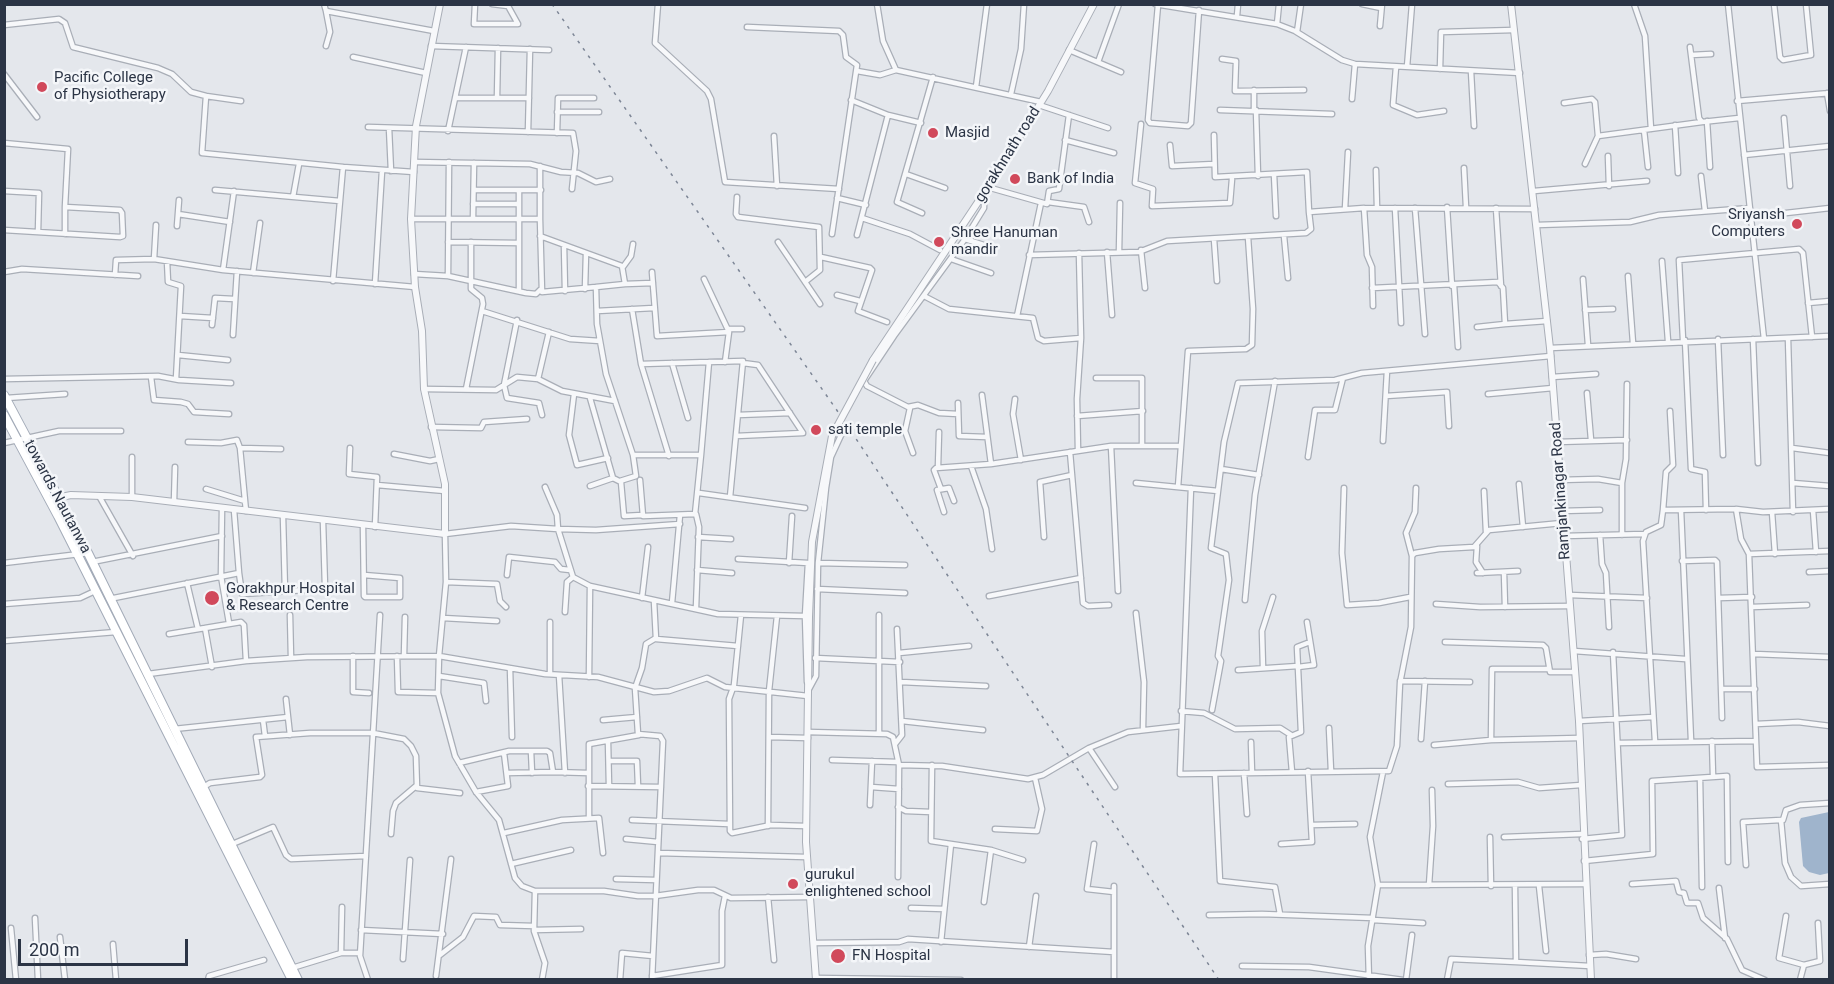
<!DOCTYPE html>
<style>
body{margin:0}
#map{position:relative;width:1834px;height:984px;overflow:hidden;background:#e4e7ec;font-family:Roboto,sans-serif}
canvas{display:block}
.frame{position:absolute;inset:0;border:6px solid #2b3445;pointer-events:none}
.scale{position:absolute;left:18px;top:939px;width:170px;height:27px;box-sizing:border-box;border:3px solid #2b3445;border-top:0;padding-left:8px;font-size:18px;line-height:21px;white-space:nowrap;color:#2b3445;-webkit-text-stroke:4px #f4f6f9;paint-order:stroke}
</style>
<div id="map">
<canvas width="1834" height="984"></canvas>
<div class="frame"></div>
<div class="scale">200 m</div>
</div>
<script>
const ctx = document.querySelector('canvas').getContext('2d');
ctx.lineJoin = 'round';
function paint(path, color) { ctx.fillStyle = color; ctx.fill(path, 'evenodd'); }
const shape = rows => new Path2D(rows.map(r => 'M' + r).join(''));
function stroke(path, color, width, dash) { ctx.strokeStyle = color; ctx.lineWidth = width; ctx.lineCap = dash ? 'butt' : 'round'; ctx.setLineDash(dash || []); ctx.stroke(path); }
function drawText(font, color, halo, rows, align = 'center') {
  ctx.font = font + ' Roboto,sans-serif'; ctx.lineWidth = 5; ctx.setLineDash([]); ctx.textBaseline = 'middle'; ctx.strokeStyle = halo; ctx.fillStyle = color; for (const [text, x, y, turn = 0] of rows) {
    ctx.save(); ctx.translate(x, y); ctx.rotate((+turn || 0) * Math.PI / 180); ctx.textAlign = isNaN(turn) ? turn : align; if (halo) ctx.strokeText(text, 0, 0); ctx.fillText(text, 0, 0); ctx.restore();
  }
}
paint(shape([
 [1829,812,1829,873,1820,875,1809,872,1803,866,1799,822,1801,818]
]), '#9fb4cc');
const minor = shape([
 [324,4,326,11,434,31],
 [475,4,474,24,518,24,508,6,492,4],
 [658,4,655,43,707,91,711,99,725,182,839,189],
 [877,4,883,41,896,70,1041,102],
 [1155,4,1277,24,1295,31,1342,60,1355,64,1520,73],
 [1362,4,1381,8],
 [1634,4,1645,36,1651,129],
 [1728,4,1764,339],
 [1774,4,1780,57,1783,60,1811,55,1806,4],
 [1158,5,1148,120,1150,123,1188,126,1191,123,1199,10],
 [1237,16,1238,4],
 [1277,24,1279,4],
 [4,25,59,19,65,23,73,47,158,68,172,74,191,92,206,96,202,153,343,167],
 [1380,26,1382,4],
 [747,27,839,31,843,35,846,57,857,65,832,234],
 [1297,32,1301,4],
 [326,46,330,32,326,11],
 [431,46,549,50],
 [1690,47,1699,118,1702,122,1739,118],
 [1069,50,1121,72],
 [1691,55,1711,54],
 [353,57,426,73],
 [1222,59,1236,61,1235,91,1304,90],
 [1098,62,1119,4],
 [1396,67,1393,105,1417,115,1444,111],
 [1407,67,1412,4],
 [1440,69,1441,32,1514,30],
 [857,71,880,75,896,70],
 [1471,71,1474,126],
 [4,74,37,117],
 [976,87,987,4],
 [1254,90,1254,110],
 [1827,93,1830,111],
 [1011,94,1021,49,1024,4],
 [206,96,241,101],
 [455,98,529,98],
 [497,98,498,48],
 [1352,99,1355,64],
 [851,100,888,115,921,123],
 [1737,101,1830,93],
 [1564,103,1592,99,1595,102,1598,136,1585,164],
 [1039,105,1108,128],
 [1220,110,1332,114],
 [1256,110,1258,176],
 [557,112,599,112],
 [1784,118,1790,186],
 [1707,121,1710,167],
 [1141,124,1135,183,1153,189,1152,206,1230,203,1232,179],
 [1675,125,1678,173],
 [368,127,573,133,576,151,572,189],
 [389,128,391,171],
 [1644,130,1648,167],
 [448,131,466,47],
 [528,132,530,49],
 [557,133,558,98,594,98],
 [1214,135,1215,177,1307,172,1309,212],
 [774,136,777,186],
 [1598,136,1702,122],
 [1065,140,1114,153],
 [4,143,68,149,65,207],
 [1170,145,1172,166,1214,164],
 [1744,155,1830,146],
 [1608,156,1609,186],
 [414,162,530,164,561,172,578,173,596,182,610,179],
 [540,166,540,219],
 [1464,168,1466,207],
 [1376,170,1377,208],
 [906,174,945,188],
 [1274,174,1276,216],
 [1701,176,1705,211],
 [987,187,1047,204,1049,191,1059,189,1069,115],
 [215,190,340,201],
 [474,190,541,190],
 [4,191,39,193,38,232],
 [1534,191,1647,181],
 [293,197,299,164],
 [737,197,736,214,738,217,819,227,820,270,805,282],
 [837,198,866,205],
 [1048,202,1084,207,1089,222],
 [473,204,519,204],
 [1447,207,1452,286],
 [1364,208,1367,255,1372,267,1373,306],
 [1395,208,1401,323],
 [1415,208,1425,334],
 [1496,208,1501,286],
 [1345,209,1348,152],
 [922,213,897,202,933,77],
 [178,214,230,222],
 [1751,217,1830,208],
 [862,218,910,234,940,250],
 [411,219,540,219,542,292,596,287,597,324,606,374,633,455,701,455,695,514,643,516,640,480],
 [473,219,474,163],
 [1537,225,1630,222,1659,215,1750,208],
 [177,226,179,200],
 [4,230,120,237,123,236,122,213,120,210,65,207,65,234],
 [857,235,888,115],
 [540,236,622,266,625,284,596,287],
 [1284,236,1288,278],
 [965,239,990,247],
 [1214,239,1217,281],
 [448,242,519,243],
 [778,242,820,304],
 [564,245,565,291],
 [1141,250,1145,288],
 [1107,252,1112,315],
 [1119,252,1120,203],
 [1029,255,1139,252,1167,241,1306,233,1311,229,1309,212,1364,208,1535,209],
 [821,257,870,268,872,270,858,311,887,322],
 [154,259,156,225],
 [951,259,991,273],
 [167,261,168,282,181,286,176,379],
 [1662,261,1668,341],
 [623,267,631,256,633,244],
 [223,270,234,191],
 [4,272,22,269,138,276],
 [652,272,657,336,729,332],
 [253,273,260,223],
 [414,274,448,276,526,293,536,294,540,290],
 [115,275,116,260,154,259,223,270,415,287],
 [448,276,449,162],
 [1628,276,1633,343],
 [704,279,729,332,725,362],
 [1583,279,1588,345],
 [333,281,343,167,414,172],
 [375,284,382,171],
 [625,284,653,283],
 [1454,285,1458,347],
 [1372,288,1498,282,1503,288,1505,324,1547,321],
 [585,289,586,253],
 [519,291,519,190],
 [837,295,860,301],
 [924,296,949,309,1033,318,1038,338,1044,341,1081,338],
 [1808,303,1830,301],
 [632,309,641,364,743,361,730,497],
 [1585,310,1613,309],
 [482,311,570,339,600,341],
 [597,311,654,308],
 [180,316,213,318],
 [1017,316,1041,203],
 [517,320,504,385,507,398,539,403,542,415],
 [212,325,215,298,234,299],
 [1477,327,1505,324],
 [728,329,742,329],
 [233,335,237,271],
 [1788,338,1793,512],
 [1718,339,1723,455],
 [1753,339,1758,463],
 [1683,340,1679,260,1799,249,1803,253,1812,337],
 [1685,340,1691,469,1705,472,1706,510],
 [1550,348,1830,336],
 [178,355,228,360],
 [672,363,688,418],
 [641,364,669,456],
 [151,377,154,400,181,402,188,404,194,412,229,414],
 [1552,377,1596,374],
 [1096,378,1142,378,1142,446],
 [4,379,158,376,179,380,231,383],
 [538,379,549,332],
 [424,389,496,390,517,377,538,379,562,391,615,401],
 [466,389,483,304,482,298,471,289,471,242],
 [1587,393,1591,440],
 [574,394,569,435,577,465,608,458],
 [1488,394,1553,388],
 [982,395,991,464],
 [1386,396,1447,392,1449,426],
 [6,398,65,394],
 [590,398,613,478,621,482,624,516,642,515],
 [1015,399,1013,414,1021,460],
 [958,403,959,436,987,437],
 [910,408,905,431,913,453],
 [1670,411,1673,465,1666,472,1663,510,1736,509,1741,539,1749,554,1757,767,1830,765],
 [958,414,939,413,918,405,908,407,867,386,864,381,894,336,965,239,984,208,984,194],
 [738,415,790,413],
 [1077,416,1143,411],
 [431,427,481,428,484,422,527,419],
 [736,436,803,433,758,365,743,363],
 [1383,441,1387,371],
 [188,442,221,443,237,440,240,448],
 [1557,442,1627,440],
 [4,443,59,431,121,431],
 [1111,446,1118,591],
 [350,448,349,474,377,477,375,527],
 [1792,448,1830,453],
 [1078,451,1077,399,1081,338,1079,253],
 [1070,452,1083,603,1088,606,1109,605],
 [394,454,430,461,439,459],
 [701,455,709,362],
 [1308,457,1315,410,1335,410,1343,378],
 [971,466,986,509,992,549],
 [938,467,939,432],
 [1221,469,1259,475],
 [1559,480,1598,479,1622,483],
 [620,481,636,476,633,455],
 [1136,483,1218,491],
 [1793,483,1830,486],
 [1519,484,1523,527],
 [377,485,445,491],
 [590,486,613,478],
 [545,487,557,515,558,529,596,530,680,524],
 [1178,487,1188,351,1246,349,1252,345,1253,309,1248,237],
 [1191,488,1180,774,1389,771,1397,746,1400,683,1411,627,1412,556,1415,553,1439,549,1474,547,1489,530,1562,523],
 [1344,488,1342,553,1347,605,1379,603,1410,597],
 [206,489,245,501],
 [941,489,934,470,936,468,991,464,1111,446,1181,446],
 [1484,491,1486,532],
 [699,493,805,508],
 [99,496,133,556],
 [132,497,132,457],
 [174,502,175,467],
 [222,508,221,576,229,623],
 [1736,509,1763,512,1830,509],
 [234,510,239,573],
 [1681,510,1691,740],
 [1813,510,1816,552],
 [246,511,240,448,281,449],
 [1561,511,1600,510],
 [944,512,937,490,949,488,954,501],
 [1772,512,1775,554],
 [283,516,285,591],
 [363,526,364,596,365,597,400,597,400,578,364,575],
 [1600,535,1602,564,1606,573,1609,627],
 [1622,535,1622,483,1626,459,1627,384],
 [1564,536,1645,534],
 [698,537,731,539],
 [1044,537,1040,482,1072,475],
 [1477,546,1476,562,1483,573],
 [1749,554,1830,551],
 [1412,556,1406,533,1415,512,1416,488],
 [738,559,808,563,805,616],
 [1682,561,1715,560,1717,562,1722,718],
 [92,562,222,536],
 [4,563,88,553],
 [789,563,792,516],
 [818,563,905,565],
 [697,570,732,573],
 [1504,572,1505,607],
 [1809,572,1830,571],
 [1477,573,1518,571],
 [507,575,509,557,555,562,561,569,570,570],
 [446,582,497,584,500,601,506,607],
 [187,583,198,629],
 [817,589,905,593],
 [1570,595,1647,598],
 [989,596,1081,578],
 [642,598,648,547],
 [1719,598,1752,597],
 [109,599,239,573,242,594,322,589,325,587,323,521],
 [1245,600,1255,495,1275,381],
 [654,601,656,639,738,646],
 [672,603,680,515],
 [4,604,80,598,95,591],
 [1436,604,1480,607,1570,606],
 [1752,607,1807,605],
 [696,608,699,527,696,514],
 [565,612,567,582,573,577],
 [1136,613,1144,682,1143,728],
 [290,615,291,658],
 [741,615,734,685,729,699,730,831,732,833,771,825,806,826],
 [879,615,879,733],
 [443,618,497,621],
 [550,622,550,674],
 [205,628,212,667],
 [169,634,241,622,244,625,246,661],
 [4,641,116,632],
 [1445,642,1543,645,1546,648,1550,672,1575,672],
 [1574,651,1685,659],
 [899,653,969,646],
 [1754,654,1830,657],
 [353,656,353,692,369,693],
 [397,656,398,692,438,693],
 [404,656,405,617],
 [815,658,900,662],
 [1298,667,1314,665,1307,622],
 [510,668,512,737],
 [1263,668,1262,631,1273,597],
 [1238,670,1298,666],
 [148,674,246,661,307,657,439,656,438,693,455,756,476,792,499,820,515,878,522,886,535,891,604,891,638,896,655,896,698,890,714,890,731,898,810,897],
 [559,675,565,773],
 [439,676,484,683,486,701],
 [589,677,590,586],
 [1400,681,1470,682],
 [807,682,805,616,718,614,590,586,573,577,558,529,511,526,445,534,446,582,439,656,545,674,598,677,654,692,669,691,707,678,725,687,808,696],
 [901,682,986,686],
 [809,689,816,676,818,563,826,488,831,457,843,431],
 [1721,689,1755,689],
 [286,699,290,735],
 [1212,710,1221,661,1218,656,1229,580,1226,554,1211,548,1224,442,1238,383,1335,380,1362,373,1551,356],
 [1181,711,1204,713,1235,729,1280,728,1291,735],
 [263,720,265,736],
 [603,720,637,717],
 [902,721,983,730],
 [1579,721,1653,717],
 [1756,724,1798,722,1830,726],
 [1329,728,1331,771],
 [174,729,288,717],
 [808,732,887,734,893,737,899,765,942,766,1028,779,1043,775,1089,748,1128,732,1181,726],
 [769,737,808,738],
 [1421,739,1425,681],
 [1491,740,1492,669,1549,669],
 [608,741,609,786],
 [1655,741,1643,541,1646,532,1661,525,1663,510],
 [1712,741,1713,776],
 [1251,742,1252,773],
 [1618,743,1756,741],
 [895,744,902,735,897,629],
 [1434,745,1491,740,1579,738],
 [1089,748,1115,787],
 [531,751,532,773],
 [832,760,898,762],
 [609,761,637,761,638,786],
 [459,763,509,751,547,751,550,753,553,772,588,773],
 [932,765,931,841,951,844],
 [1292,772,1289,737,1301,732,1297,647,1310,642],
 [507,773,553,772],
 [1244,773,1247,814],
 [1215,774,1220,881,1275,887,1280,914],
 [1700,778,1702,887],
 [1448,784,1518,782,1539,788,1581,785],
 [588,786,661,787],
 [871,787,899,789],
 [202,788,210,783,260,777,262,775,256,737,310,733,373,733,404,739,411,746,416,756,417,788,460,793],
 [476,792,508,786,504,753],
 [870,805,872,761],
 [898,807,906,811,931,812],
 [589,818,589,744,639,735],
 [632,820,729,824],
 [1783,820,1786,810,1800,805,1830,803],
 [1311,825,1355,824],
 [768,826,769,691,777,616],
 [995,829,1037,831,1042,809,1035,778],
 [504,833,562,820,599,818,603,853],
 [391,834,393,811,396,803,416,786],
 [1490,837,1491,886],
 [1504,837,1582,834],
 [626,839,658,842],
 [1582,839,1622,835,1613,652],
 [1094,844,1087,889,1114,892],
 [1281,844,1312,842,1308,771],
 [230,845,273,827,286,855,291,859,366,856],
 [658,853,806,857],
 [1584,861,1653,854,1652,781,1727,776,1728,862],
 [511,864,571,850],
 [1746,865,1743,822,1781,820,1785,863,1791,877,1801,886,1830,884],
 [898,877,899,765],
 [616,879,656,880],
 [1632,884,1676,881,1679,892,1684,893,1687,903,1698,903,1703,918,1727,939,1742,970,1765,980],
 [1378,885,1370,837,1383,772],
 [1429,885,1433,826,1432,790],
 [1539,886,1546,951],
 [1719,888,1725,938],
 [535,891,534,931,545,963,542,980],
 [768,897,774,960],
 [984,902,991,850],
 [911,908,944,909],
 [1209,915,1262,914,1373,918],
 [1786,916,1779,958,1804,965],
 [35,918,38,980],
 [1373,920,1423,923],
 [11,928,16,980],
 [361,930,443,934],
 [534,930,581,929],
 [60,937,65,980],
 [941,942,951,844,991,850,1023,860],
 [814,943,899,942,908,939,1114,952],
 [113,944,116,980],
 [1029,947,1036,896],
 [340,953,360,953],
 [440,955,463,937,474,916,496,917,500,925,534,926],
 [1589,955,1606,954,1636,959],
 [403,959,410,860],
 [1516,962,1590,966],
 [1242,966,1309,967,1403,980],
 [292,968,341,953,342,907],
 [436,976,451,859],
 [652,976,722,965,722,911,725,896],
 [816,978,961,980],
 [208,980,209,976,264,960],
 [368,980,360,956,380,615],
 [620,980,622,953,653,956],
 [652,980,663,741,660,736,638,734,635,688,642,668,646,644,656,638],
 [1114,980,1114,886],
 [1369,980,1368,946,1378,885,1585,884],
 [1406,980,1412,935],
 [1447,980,1451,959,1516,962,1515,886],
 [1800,980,1804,965,1820,961,1818,923]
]);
const tertiary = shape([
 [1511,4,1550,348,1579,721,1591,980],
 [873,360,996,175,1048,91,1094,4],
 [56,498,71,495,132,497,445,534,445,484,424,389,422,331,415,287,411,219,416,126,440,4],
 [816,980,806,842,809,617,812,542,832,436]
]);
const primary = shape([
 [4,395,88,553,298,980],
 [4,415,58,516,292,980]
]);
stroke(minor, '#a9aeb7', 7);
stroke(tertiary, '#a9aeb7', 8);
stroke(primary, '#a3abb8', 10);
stroke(minor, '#f7f8fa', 4.5);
stroke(tertiary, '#f7f8fa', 6);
stroke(primary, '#fff', 8);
stroke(shape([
 [552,4,836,409,1219,980]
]), '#7d8696', 1.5, [3, 6]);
const tertiaryBridge = shape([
 [832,436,873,360]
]);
stroke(tertiaryBridge, '#a9aeb7', 8, []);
stroke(tertiaryBridge, '#f7f8fa', 6);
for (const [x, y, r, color] of [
 [42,87,6,"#d1495b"],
 [933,133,6,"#d1495b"],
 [1015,179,6,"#d1495b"],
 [1797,224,6,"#d1495b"],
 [939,242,6,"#d1495b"],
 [816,430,6,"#d1495b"],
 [212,598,8,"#d1495b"],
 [793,884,6,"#d1495b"],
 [838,956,8,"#d1495b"]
]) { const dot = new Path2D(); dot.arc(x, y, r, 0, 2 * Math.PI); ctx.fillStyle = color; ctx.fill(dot); stroke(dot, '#f4f6f9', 2); }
drawText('15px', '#2b3445', '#f4f6f9', [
 ["Pacific College",54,78],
 ["of Physiotherapy",54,95],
 ["Masjid",945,133],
 ["Bank of India",1027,179],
 ["Sriyansh",1785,215,"right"],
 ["Computers",1785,232,"right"],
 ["Shree Hanuman",951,233],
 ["mandir",951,250],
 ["sati temple",828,430],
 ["Gorakhpur Hospital",226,589],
 ["& Research Centre",226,606],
 ["gurukul",805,875],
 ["enlightened school",805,892],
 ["FN Hospital",852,956]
], 'left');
drawText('15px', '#2b3445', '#f4f6f9', [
 ["gorakhnath road",1008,155,-58],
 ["Ramjankinagar Road",1561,491,-94],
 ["towards Nautanwa",57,497,62]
]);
</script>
